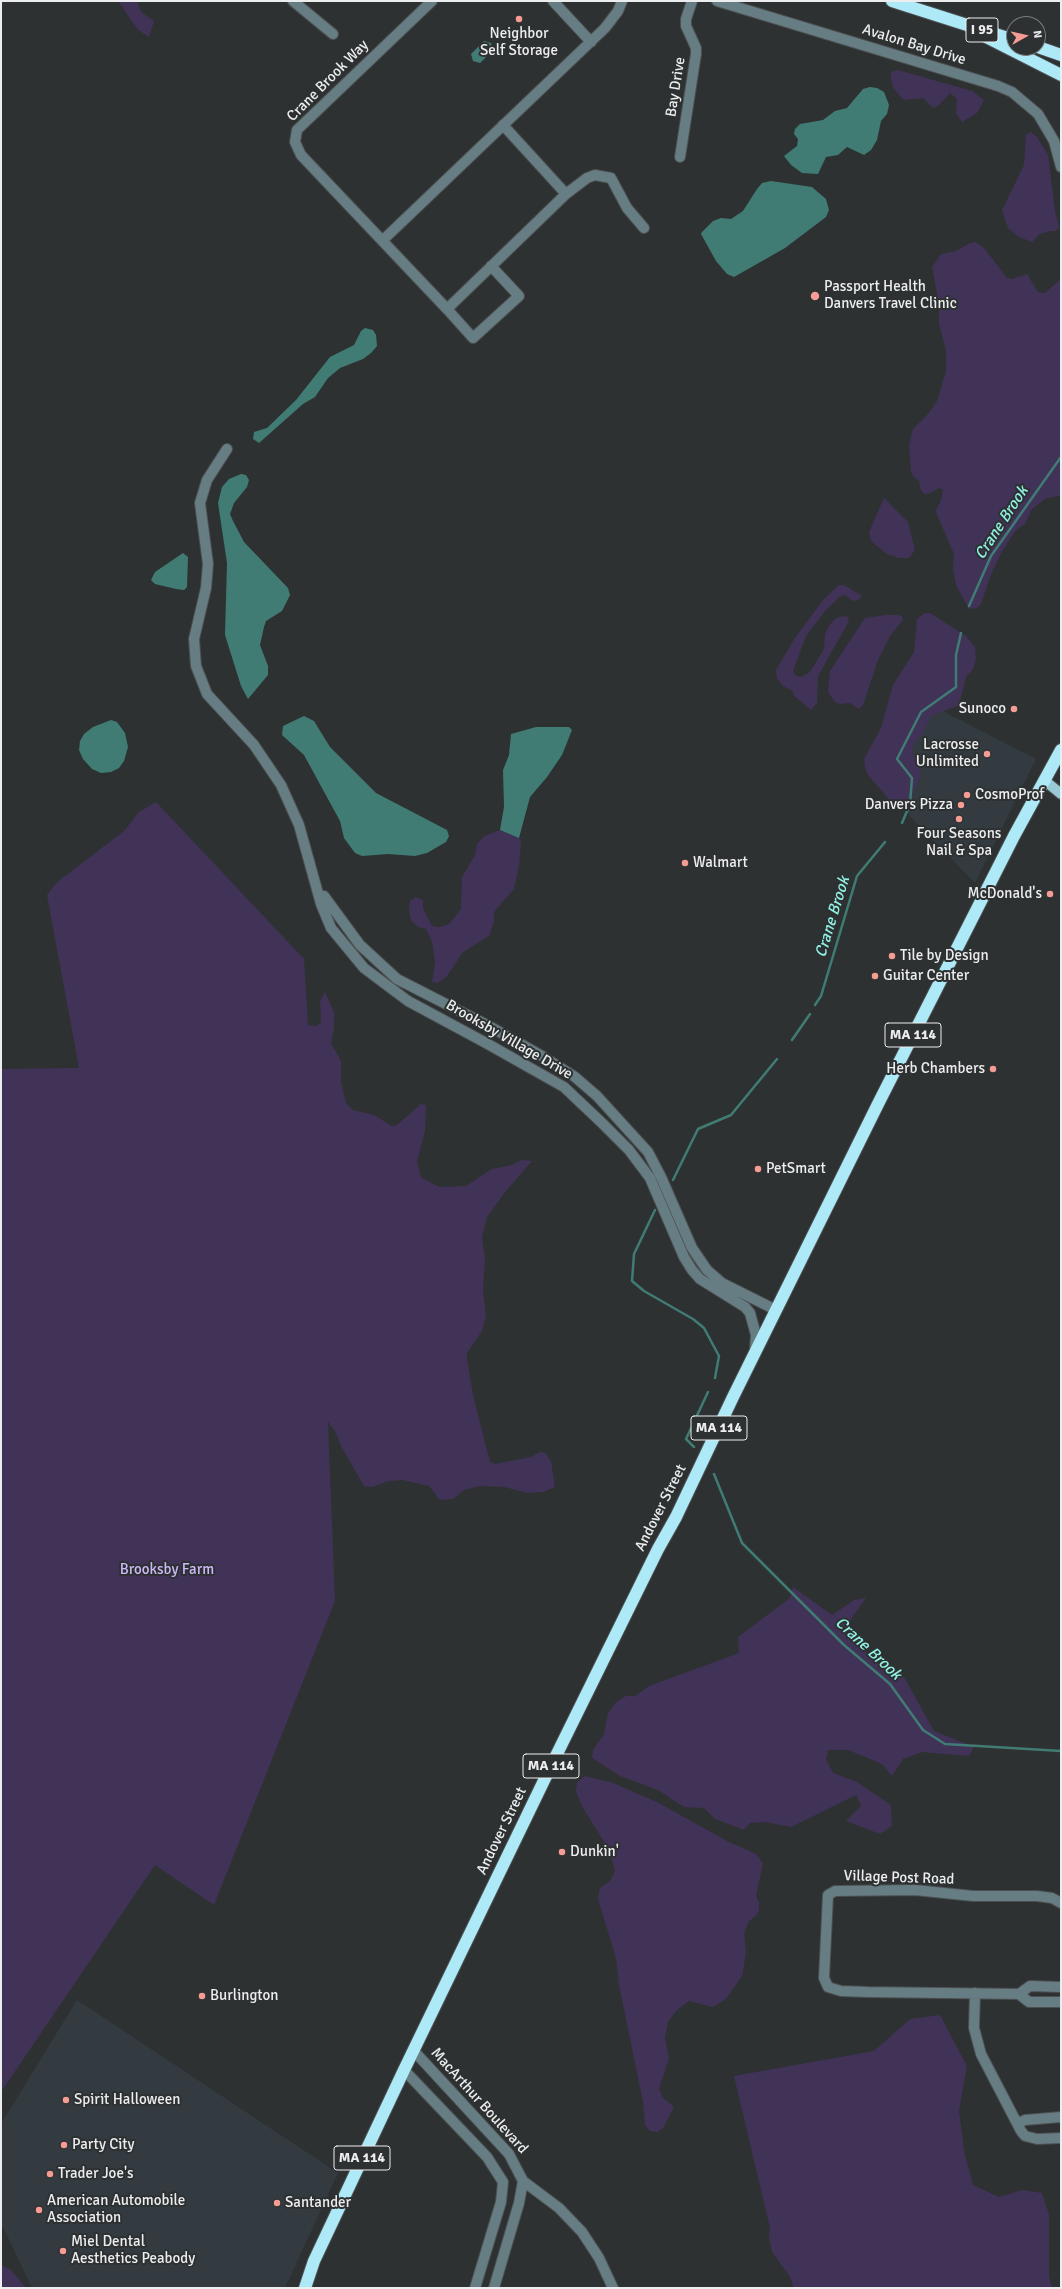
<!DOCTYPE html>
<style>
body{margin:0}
#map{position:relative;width:1062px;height:2289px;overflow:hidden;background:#2e3132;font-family:Signika,sans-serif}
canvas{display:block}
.frame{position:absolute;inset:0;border:2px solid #ebedee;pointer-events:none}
.north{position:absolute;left:1006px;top:16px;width:40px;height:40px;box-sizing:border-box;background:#2e3132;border:1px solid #7a7c7d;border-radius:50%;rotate:82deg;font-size:11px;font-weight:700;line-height:16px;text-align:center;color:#ebedee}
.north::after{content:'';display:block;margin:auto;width:14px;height:18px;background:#f59c94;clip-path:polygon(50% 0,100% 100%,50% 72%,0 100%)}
</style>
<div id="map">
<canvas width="1062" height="2289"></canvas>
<div class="frame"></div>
<div class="north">N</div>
</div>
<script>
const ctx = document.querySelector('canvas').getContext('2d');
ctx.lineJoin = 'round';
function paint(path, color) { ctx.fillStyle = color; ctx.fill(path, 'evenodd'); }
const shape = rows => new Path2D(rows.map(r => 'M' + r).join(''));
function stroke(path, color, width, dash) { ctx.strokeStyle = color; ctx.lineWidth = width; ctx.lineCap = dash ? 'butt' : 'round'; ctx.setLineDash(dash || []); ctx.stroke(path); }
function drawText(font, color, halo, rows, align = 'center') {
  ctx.font = font + ' Signika,sans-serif'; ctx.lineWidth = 4; ctx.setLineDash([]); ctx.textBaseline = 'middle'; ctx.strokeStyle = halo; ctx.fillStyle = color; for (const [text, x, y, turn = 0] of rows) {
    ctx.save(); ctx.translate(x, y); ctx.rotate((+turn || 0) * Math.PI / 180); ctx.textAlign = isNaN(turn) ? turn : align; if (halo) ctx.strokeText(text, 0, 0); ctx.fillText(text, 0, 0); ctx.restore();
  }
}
paint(shape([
 [931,705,1036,759,975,883,907,813,910,804,912,778,902,747],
 [77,2000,338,2173,285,2288,32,2288,4,2229,1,2227,1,2124]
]), '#333b41');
paint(shape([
 [118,1,137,1,141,12,154,21,149,37,138,30],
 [898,70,972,91,984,100,977,113,962,122,956,113,957,99,950,93,939,105,933,108,923,98,904,100,901,97,894,89,891,80,891,72],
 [1031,132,1037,137,1048,155,1055,211,1059,227,1056,231,1050,231,1040,234,1032,242,1019,237,1009,229,1006,223,1002,210,1024,165,1026,135],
 [975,242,984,248,1007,278,1012,279,1027,274,1038,292,1045,293,1061,279,1061,495,1045,499,1032,509,1025,524,1016,530,1001,553,990,577,981,604,977,608,969,609,956,585,953,570,954,554,937,515,936,510,941,500,943,490,939,488,930,493,925,494,921,491,919,481,913,476,911,471,909,445,913,429,928,414,937,401,946,371,946,350,939,324,939,303,932,267,941,254,956,251,970,243],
 [884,498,908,522,915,550,909,558,899,558,887,554,871,541,869,532],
 [839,585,844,585,862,596,858,600,853,601,845,595,841,596,825,611,806,636,793,671,796,676,801,677,810,672,824,649,825,634,830,624,838,617,847,616,849,621,818,676,817,703,811,710,794,696,793,691,783,686,777,678,776,670,795,638,823,600],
 [925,613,930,613,966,636,975,647,976,659,973,669,966,677,959,705,931,716,922,734,914,744,912,752,919,765,920,777,904,810,897,809,869,776,865,768,864,759,881,728,893,685,914,652,917,619],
 [886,615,897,615,902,616,903,620,890,636,878,660,863,705,859,709,850,703,840,704,835,702,828,692,830,671,865,618],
 [156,802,304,959,308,1025,317,1026,321,1022,320,1001,325,992,334,1012,334,1028,331,1043,341,1061,341,1082,346,1103,353,1110,374,1115,392,1126,397,1125,421,1104,426,1105,425,1131,417,1162,421,1177,439,1187,466,1186,492,1169,512,1165,521,1160,532,1161,506,1191,487,1217,482,1237,485,1258,483,1290,486,1316,482,1331,467,1353,467,1358,473,1395,490,1462,495,1464,531,1457,540,1452,545,1453,551,1461,555,1487,543,1492,528,1493,504,1487,480,1486,464,1490,453,1499,440,1500,429,1486,402,1480,389,1481,372,1487,364,1486,342,1448,335,1431,328,1422,335,1601,214,1905,155,1865,1,2092,1,1069,79,1068,47,895,56,883,124,831,139,812],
 [500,830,519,838,521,843,519,866,514,889,494,912,494,921,489,936,463,952,447,976,438,983,432,982,435,962,432,941,426,929,418,927,411,920,409,911,410,901,416,897,423,900,423,908,432,926,440,927,449,924,461,909,462,877,475,855,477,844,484,836],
 [793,1587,832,1615,854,1600,866,1598,851,1619,850,1637,889,1673,904,1677,934,1731,974,1747,969,1756,922,1752,903,1759,892,1776,882,1764,848,1750,828,1750,826,1759,833,1773,857,1782,891,1805,892,1826,880,1834,846,1821,861,1806,856,1795,791,1827,765,1822,750,1823,744,1830,715,1819,704,1808,684,1807,658,1790,620,1776,592,1758,593,1750,604,1734,608,1713,616,1702,626,1696,635,1696,649,1686,739,1653,738,1637,790,1598],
 [585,1776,613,1783,657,1802,727,1841,756,1854,763,1863,756,1896,759,1902,759,1910,756,1916,749,1921,744,1933,746,1953,742,1976,726,1999,713,2007,689,2001,676,2011,668,2022,665,2038,669,2058,659,2089,663,2098,673,2106,673,2109,663,2128,657,2132,650,2131,645,2125,643,2102,619,1985,616,1958,598,1899,600,1888,610,1881,615,1871,609,1850,583,1808,576,1792,577,1782],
 [940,2015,967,2066,959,2111,964,2151,973,2185,999,2197,1022,2190,1042,2193,1049,2215,1049,2276,1052,2288,794,2288,790,2277,772,2252,769,2237,770,2228,734,2076,874,2051,910,2019],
 [1,2265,11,2270,26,2288,1,2288]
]), '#403357');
paint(shape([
 [484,41,491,43,493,50,480,63,473,61,471,54],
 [870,87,877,88,884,92,889,105,887,114,881,121,877,140,871,150,864,155,847,147,838,155,826,157,818,174,802,173,791,165,784,156,797,146,798,139,794,134,795,129,800,124,823,120,835,111,847,108,863,89],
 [771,181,812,187,826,199,829,210,826,217,785,248,734,277,727,274,716,261,701,234,702,232,713,221,721,218,731,219,743,211,757,189,762,183],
 [365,328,373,330,376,335,377,346,371,353,363,359,340,368,328,378,315,397,303,404,259,443,253,439,254,432,267,428,296,400,330,357,354,345,361,331],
 [241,474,246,475,249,480,247,487,234,503,230,514,233,521,244,542,288,588,290,595,282,611,266,621,264,627,260,645,268,666,268,675,248,699,241,686,225,635,227,563,218,503,222,487,229,479],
 [183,553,188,557,187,587,184,590,176,589,155,584,151,580,155,572],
 [304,716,314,721,330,747,376,793,447,830,449,836,446,842,427,853,415,856,388,854,362,856,355,853,344,838,340,821,304,755,282,735,283,726],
 [111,720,117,722,125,733,128,747,124,761,119,768,111,772,101,773,92,769,83,759,79,750,80,741,84,734,93,727],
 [536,727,569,727,572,730,562,755,547,777,530,797,519,838,500,830,504,807,503,770,509,755,511,734]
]), '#407c74');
stroke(shape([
 [969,606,991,556,1061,457],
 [902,823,910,804,912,778,897,759,921,712,956,687,956,655,961,633],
 [815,1005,821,996,857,876,885,842],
 [792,1040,810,1014],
 [673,1180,698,1129,731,1115,777,1059],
 [655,1210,634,1254,632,1281,644,1291,693,1319,704,1328,719,1356,715,1378],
 [694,1447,686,1439,708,1392],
 [714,1474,742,1543,844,1645,890,1684,923,1730,945,1744,1061,1751]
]), '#407c74', 2.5);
const minor = shape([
 [293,1,333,34],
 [432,1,297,130,295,142,301,155,447,309,566,194,587,178,595,175,611,178,627,208,644,228],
 [553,1,591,42],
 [717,1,998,86,1012,92,1038,114,1054,141,1061,167],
 [503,125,566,194],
 [680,157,696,54,696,48,686,26,686,19,692,1],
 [383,240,605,28,618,11,622,1],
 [447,309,473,338,519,296,491,266],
 [227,449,207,480,200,503,208,564,206,588,194,639,196,666,207,694,254,745,281,785,299,825,321,904,331,928,364,968,408,1001,486,1043,564,1087,602,1123,629,1150,650,1178,684,1257,692,1270,700,1279,745,1307,750,1313,756,1335,755,1350],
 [324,896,360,945,397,979,489,1026,542,1056,575,1077,597,1096,648,1152,661,1177,692,1248,707,1270,722,1283,776,1310],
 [1061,1987,1030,1986,1019,1994,1029,2002,1061,2002],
 [975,1993,974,2028,981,2054,1021,2131,1025,2136,1037,2139,1061,2138],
 [1019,1994,868,1992,841,1991,828,1987,824,1978,828,1895,835,1891,915,1890,973,1896,1037,1896,1052,1898,1061,1903],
 [413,2050,509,2154,523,2181,519,2203,494,2288],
 [404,2070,487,2157,503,2182,501,2202,475,2288],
 [1018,2123,1025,2120,1061,2117],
 [523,2181,559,2208,582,2232,599,2258,613,2288]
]);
const major = shape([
 [1044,780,1061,794]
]);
const highway = shape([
 [892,1,1014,40],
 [986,37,1061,75],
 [1038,47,1061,55],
 [305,2288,314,2261,404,2070,551,1766,658,1549,676,1517,733,1397,878,1104,1014,836,1061,750]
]);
stroke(minor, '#4c4f50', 12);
stroke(major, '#4c4f50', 12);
stroke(highway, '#4c4f50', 14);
stroke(minor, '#667d83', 10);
stroke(major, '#99cbd6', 10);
stroke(highway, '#ade9f7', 12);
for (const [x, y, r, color] of [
 [519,19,4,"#f59c94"],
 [815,296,5,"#f59c94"],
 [1014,709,4,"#f59c94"],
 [987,754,4,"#f59c94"],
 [967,795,4,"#f59c94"],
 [961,805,4,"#f59c94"],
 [959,819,4,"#f59c94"],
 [685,863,4,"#f59c94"],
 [1050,894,4,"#f59c94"],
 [892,956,4,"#f59c94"],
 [875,976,4,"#f59c94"],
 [993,1069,4,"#f59c94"],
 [758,1169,4,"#f59c94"],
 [562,1852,4,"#f59c94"],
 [202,1996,4,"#f59c94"],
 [66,2100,4,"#f59c94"],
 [64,2145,4,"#f59c94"],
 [50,2174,4,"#f59c94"],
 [277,2203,4,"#f59c94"],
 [39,2210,4,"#f59c94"],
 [63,2251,4,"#f59c94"]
]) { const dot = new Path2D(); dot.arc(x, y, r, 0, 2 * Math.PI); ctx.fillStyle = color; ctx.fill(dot); stroke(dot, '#2e3132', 1.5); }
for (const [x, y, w] of [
 [982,30,32],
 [913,1035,56],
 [719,1428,56],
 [551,1766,56],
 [362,2158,56]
]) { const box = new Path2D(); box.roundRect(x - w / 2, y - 12, w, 24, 3); ctx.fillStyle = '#2e3132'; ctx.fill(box); stroke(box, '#ebedee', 1); }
drawText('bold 14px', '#ebedee', null, [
 ["I 95",982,30],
 ["MA 114",913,1035],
 ["MA 114",719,1428],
 ["MA 114",551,1766],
 ["MA 114",362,2158]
]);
drawText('15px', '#ebedee', '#2e3132', [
 ["Neighbor",519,34,"center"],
 ["Self Storage",519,51,"center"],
 ["Passport Health",824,287],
 ["Danvers Travel Clinic",824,304],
 ["Sunoco",1006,709,"right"],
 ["Lacrosse",979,745,"right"],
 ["Unlimited",979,762,"right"],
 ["CosmoProf",975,795],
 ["Danvers Pizza",953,805,"right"],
 ["Four Seasons",959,834,"center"],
 ["Nail & Spa",959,851,"center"],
 ["Walmart",693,863],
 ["McDonald's",1042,894,"right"],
 ["Tile by Design",900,956],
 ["Guitar Center",883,976],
 ["Herb Chambers",985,1069,"right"],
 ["PetSmart",766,1169],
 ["Dunkin'",570,1852],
 ["Burlington",210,1996],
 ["Spirit Halloween",74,2100],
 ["Party City",72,2145],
 ["Trader Joe's",58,2174],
 ["American Automobile",47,2201],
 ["Association",47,2218],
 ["Santander",285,2203],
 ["Miel Dental",71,2242],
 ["Aesthetics Peabody",71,2259]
], 'left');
drawText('15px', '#ebedee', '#2e3132', [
 ["Avalon Bay Drive",914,45,17],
 ["Crane Brook Way",328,81,-45],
 ["Bay Drive",676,87,-81],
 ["Brooksby Village Drive",509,1040,30],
 ["Andover Street",661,1508,-63],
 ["Andover Street",502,1831,-64],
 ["Village Post Road",899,1878,2],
 ["MacArthur Boulevard",479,2101,48]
]);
drawText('15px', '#ceb8fa', '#2e3132', [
 ["Brooksby Farm",167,1570]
]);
drawText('italic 16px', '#90f0e4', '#2e3132', [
 ["Crane Brook",1002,523,-57],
 ["Crane Brook",833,917,-73],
 ["Crane Brook",868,1649,43]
]);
</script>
